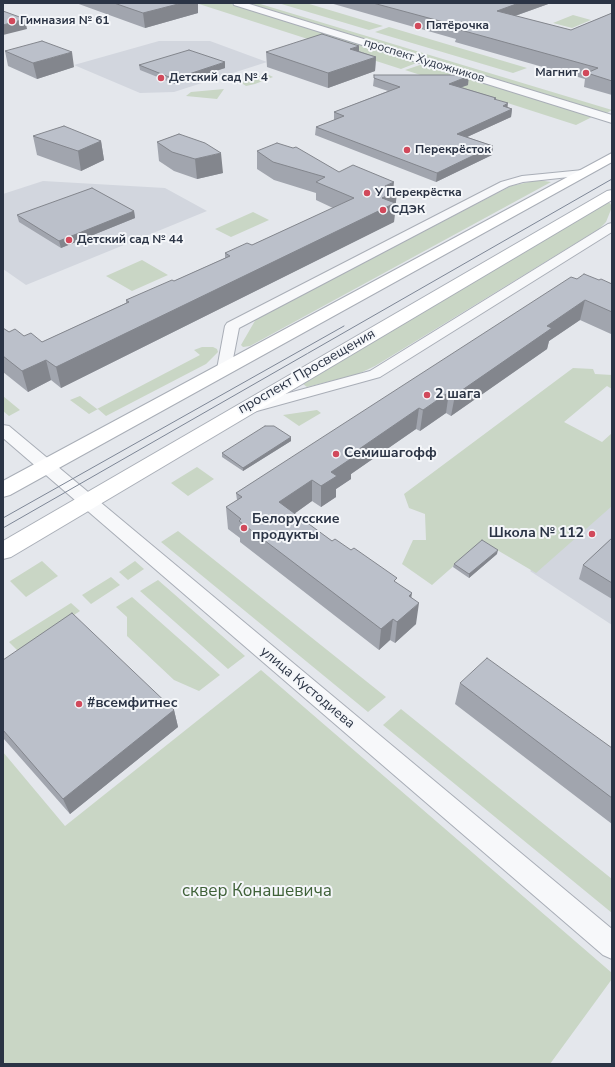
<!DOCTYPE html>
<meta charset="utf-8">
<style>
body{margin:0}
#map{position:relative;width:615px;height:1067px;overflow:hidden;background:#e4e7ec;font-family:"Nunito Sans",sans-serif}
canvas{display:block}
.frame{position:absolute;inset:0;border:4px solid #2b3445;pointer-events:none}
</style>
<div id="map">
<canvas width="615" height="1067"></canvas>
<div class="frame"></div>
</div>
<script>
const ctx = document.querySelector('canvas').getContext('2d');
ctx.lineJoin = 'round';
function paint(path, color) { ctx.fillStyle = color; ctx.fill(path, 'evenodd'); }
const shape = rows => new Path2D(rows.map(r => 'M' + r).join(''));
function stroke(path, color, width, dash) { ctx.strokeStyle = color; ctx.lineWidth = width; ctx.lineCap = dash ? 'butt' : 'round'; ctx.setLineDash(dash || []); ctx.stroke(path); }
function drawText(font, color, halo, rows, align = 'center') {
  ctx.font = font + ' "Nunito Sans",sans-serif'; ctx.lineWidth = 4; ctx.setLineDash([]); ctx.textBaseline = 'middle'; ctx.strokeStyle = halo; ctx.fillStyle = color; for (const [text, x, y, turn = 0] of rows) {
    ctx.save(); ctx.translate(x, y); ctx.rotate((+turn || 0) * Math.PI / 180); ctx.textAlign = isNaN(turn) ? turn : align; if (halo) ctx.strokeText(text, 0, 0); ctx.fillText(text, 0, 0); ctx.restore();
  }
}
paint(shape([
 [159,41,210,41,267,62,174,92,140,93,74,65],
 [43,181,165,188,207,211,26,285,3,269,3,194],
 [612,497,612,625,530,571]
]), '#d2d6de');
paint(shape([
 [203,3,228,3,419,62,401,69,199,4],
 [248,3,257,3,612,110,607,113],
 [278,3,306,3,383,26,369,30],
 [573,15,591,20,572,28,553,23],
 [389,27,527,68,513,73,375,32],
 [423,64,541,100,592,117,576,125,405,70],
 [269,75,273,77,255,84,246,86,240,82,242,79,249,77],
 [224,89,217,99,186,96,191,92],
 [538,180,551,182,250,346,243,347,241,345,256,319,259,317,511,186],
 [605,203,610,203,612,207,606,222,599,229,375,366,358,374,311,386,307,387,303,384],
 [253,212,269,220,231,237,215,229],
 [142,260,168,275,132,291,106,276],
 [202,347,213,347,217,349,218,352,206,364,106,416,98,409,89,414,70,400,80,396,97,409,200,355,194,350],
 [573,368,593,369,595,374,612,375,612,389,607,386,564,422,602,442,612,433,612,506,536,573,482,541,432,585,402,564,413,540,426,540,425,514,409,508,404,494],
 [3,396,20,410,9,416,3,411],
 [317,410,321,413,299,426,283,415],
 [197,467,214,479,188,496,171,483],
 [178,531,386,697,368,712,161,542],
 [42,561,58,576,26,597,10,581],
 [135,561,144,569,128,580,119,572],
 [111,577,120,585,91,604,82,595],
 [158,580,245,656,228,669,140,591],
 [132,597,220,675,199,691,174,680,127,636,127,617,116,607],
 [71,603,80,611,19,652,9,642],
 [261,670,612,973,612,979,550,1064,3,1064,3,752,65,826],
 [401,709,612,879,612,913,383,725]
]), '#c9d6c5');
const minor = shape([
 [583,170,588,173,587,175,523,182,509,186,239,328,231,369,229,372,224,373,219,372,217,369,225,326,227,323,501,182,522,176,583,170],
 [612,223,612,232,380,377,246,414,241,412,238,409,241,406,370,371,608,224,612,223],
 [3,425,9,426,612,929,612,959,603,955,3,438,3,425]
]);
const tertiary = shape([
 [233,3,246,3,612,115,612,123,234,5,233,3]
]);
const secondary = shape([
 [612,153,612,162,10,495,3,497,3,481,612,153],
 [612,190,612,200,11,557,3,559,3,541,607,191,612,190]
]);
stroke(minor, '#a9aeb7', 2);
stroke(tertiary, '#a9aeb7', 2);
stroke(secondary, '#a9aeb7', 2);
paint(minor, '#f7f8fa');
paint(tertiary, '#f7f8fa');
paint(secondary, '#fff');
stroke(shape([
 [3,518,344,326],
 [3,528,612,179]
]), '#7d8696', 1);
paint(shape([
 [76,3,198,3,198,13,145,28],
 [330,3,551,3,515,16,571,30,612,13,612,95,584,87,585,79,455,42,456,39],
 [5,51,74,67,37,79,8,66],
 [359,51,376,57,375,71,328,88,267,67,266,52],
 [139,65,225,68,175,84,140,70],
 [374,78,468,85,461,87,496,98,496,100,508,107,512,109,511,117,467,137,493,146,492,155,436,182,315,135,316,127,334,120,334,112,388,91,373,86],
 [179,134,223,173,197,179,174,171,159,161,157,142],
 [33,136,101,141,104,160,81,171,37,155],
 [257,151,339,172,397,191,394,222,61,388,51,380,28,392,3,372,3,328,9,332,42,342,126,303,126,300,174,281,225,258,225,253,252,245,333,208,316,200,316,193,274,180,257,169],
 [134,211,135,218,61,248,19,222,17,215],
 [577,279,599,280,612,284,612,333,611,334,580,320,549,341,547,349,451,416,446,413,420,431,416,429,351,474,351,479,336,489,336,497,321,507,312,501,294,514,332,541,397,583,411,597,416,624,395,643,390,640,379,650,240,542,240,538,228,529,226,507,237,500,236,493],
 [291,437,291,441,243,471,222,457,222,453],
 [612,538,612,599,579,579,583,565],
 [497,554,469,578,453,567,454,564],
 [3,660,174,710,178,727,70,814,3,738],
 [460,683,612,748,612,824,455,704]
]), '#a1a5ae');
paint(shape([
 [182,3,198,3,198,13,145,28,143,13],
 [519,3,551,3,495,23,497,11],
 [25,19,27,29,3,35,3,25],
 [359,46,359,60,350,49],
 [72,52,74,67,37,79,33,63],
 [376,57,375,71,328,88,328,73],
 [225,62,225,68,175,84,174,79],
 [469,76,468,85,448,92,449,84],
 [508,103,507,111,512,109,511,117,456,142,457,134],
 [101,141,104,160,81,171,78,151],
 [493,146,492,155,436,182,437,173],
 [221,153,223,173,197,179,195,159],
 [394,182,393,192,397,191,394,222,61,388,56,367,382,198,385,186],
 [134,211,135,218,61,248,59,241],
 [585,300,580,320,549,341,547,349,451,416,455,395,547,326],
 [46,360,51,380,28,392,22,371],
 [449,392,446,413,420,431,423,410],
 [419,408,416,429,351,474,351,479,336,489,336,497,321,507,321,486,331,472,349,456],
 [291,437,291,441,243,471,243,468],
 [312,480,312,501,280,524,279,502],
 [498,550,497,554,469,578,469,574],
 [412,593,409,612,419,603,416,624,395,643,397,622,409,596],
 [393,619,390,640,379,650,381,629],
 [174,710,178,727,70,814,63,799]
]), '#83868d');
const building = shape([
 [114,3,182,3,143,13,114,3],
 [373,3,519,3,497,11,571,30,612,13,612,81,587,73,598,68,457,29,462,27,373,3],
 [3,11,25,19,3,25,3,11],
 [322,34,359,46,350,49,376,57,328,73,266,52,322,34],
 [42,41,72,52,33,63,5,51,42,41],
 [189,50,225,62,174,79,139,65,189,50],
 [374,75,468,75,469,76,449,84,496,98,494,99,508,103,503,106,512,109,457,134,493,146,437,173,316,127,344,116,334,112,400,87,374,78,374,75],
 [64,126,101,141,78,151,33,136,64,126],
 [179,134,205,143,221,153,195,159,172,152,157,142,179,134],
 [277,143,293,148,296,147,339,172,353,165,394,182,385,186,397,191,382,198,395,203,56,367,46,360,22,371,3,356,3,328,9,332,15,329,24,336,31,333,42,342,129,302,126,300,172,280,174,281,230,256,225,253,247,243,252,245,354,198,316,182,325,177,273,162,257,151,277,143],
 [92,188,134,211,59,241,17,215,92,188],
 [584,274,599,280,601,279,612,284,612,312,585,300,547,326,552,328,455,395,449,392,423,410,419,408,349,456,352,458,331,472,337,476,321,486,312,480,279,502,332,541,335,539,351,550,354,548,397,578,394,581,412,593,409,596,419,603,397,622,393,619,381,629,239,521,241,519,226,507,242,497,236,493,571,277,577,279,584,274],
 [265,426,274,426,291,437,243,468,222,453,265,426],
 [612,538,612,583,583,565,612,538],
 [482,540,498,550,469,574,454,564,482,540],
 [72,613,174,710,63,799,3,730,3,660,72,613],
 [487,658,612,748,612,798,460,683,487,658]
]);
paint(building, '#bbc0ca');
stroke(building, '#83868d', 1);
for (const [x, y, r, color] of [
 [12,21,4,"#d1495b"],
 [418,26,4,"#d1495b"],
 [586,73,4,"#d1495b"],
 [161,78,4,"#d1495b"],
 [407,150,4,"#d1495b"],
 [367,193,4,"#d1495b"],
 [383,210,4,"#d1495b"],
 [69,240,4,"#d1495b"],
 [427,395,4,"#d1495b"],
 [336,454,4,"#d1495b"],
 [244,528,4,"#d1495b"],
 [592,534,4,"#d1495b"],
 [79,704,4,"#d1495b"]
]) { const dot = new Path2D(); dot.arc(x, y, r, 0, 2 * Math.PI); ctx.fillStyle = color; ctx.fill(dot); stroke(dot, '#f4f6f9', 1.5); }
drawText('bold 12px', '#2b3445', '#f4f6f9', [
 ["Гимназия № 61",20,21],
 ["Пятёрочка",426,26],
 ["Магнит",578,73,"right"],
 ["Детский сад № 4",169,78],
 ["Перекрёсток",415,150],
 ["У Перекрёстка",375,193],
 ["СДЭК",391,210],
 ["Детский сад № 44",77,240]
], 'left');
drawText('12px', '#2b3445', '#f4f6f9', [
 ["проспект Художников",424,61,17]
]);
drawText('14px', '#2b3445', '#f4f6f9', [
 ["проспект Просвещения",307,372,-30],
 ["улица Кустодиева",307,688,40]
]);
drawText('bold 14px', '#2b3445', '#f4f6f9', [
 ["2 шага",435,395],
 ["Семишагофф",344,454],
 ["Белорусские",252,520],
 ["продукты",252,536],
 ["Школа № 112",584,534,"right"],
 ["#всемфитнес",87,704]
], 'left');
drawText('17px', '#3f6138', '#f4f6f9', [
 ["сквер Конашевича",257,892]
]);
</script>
